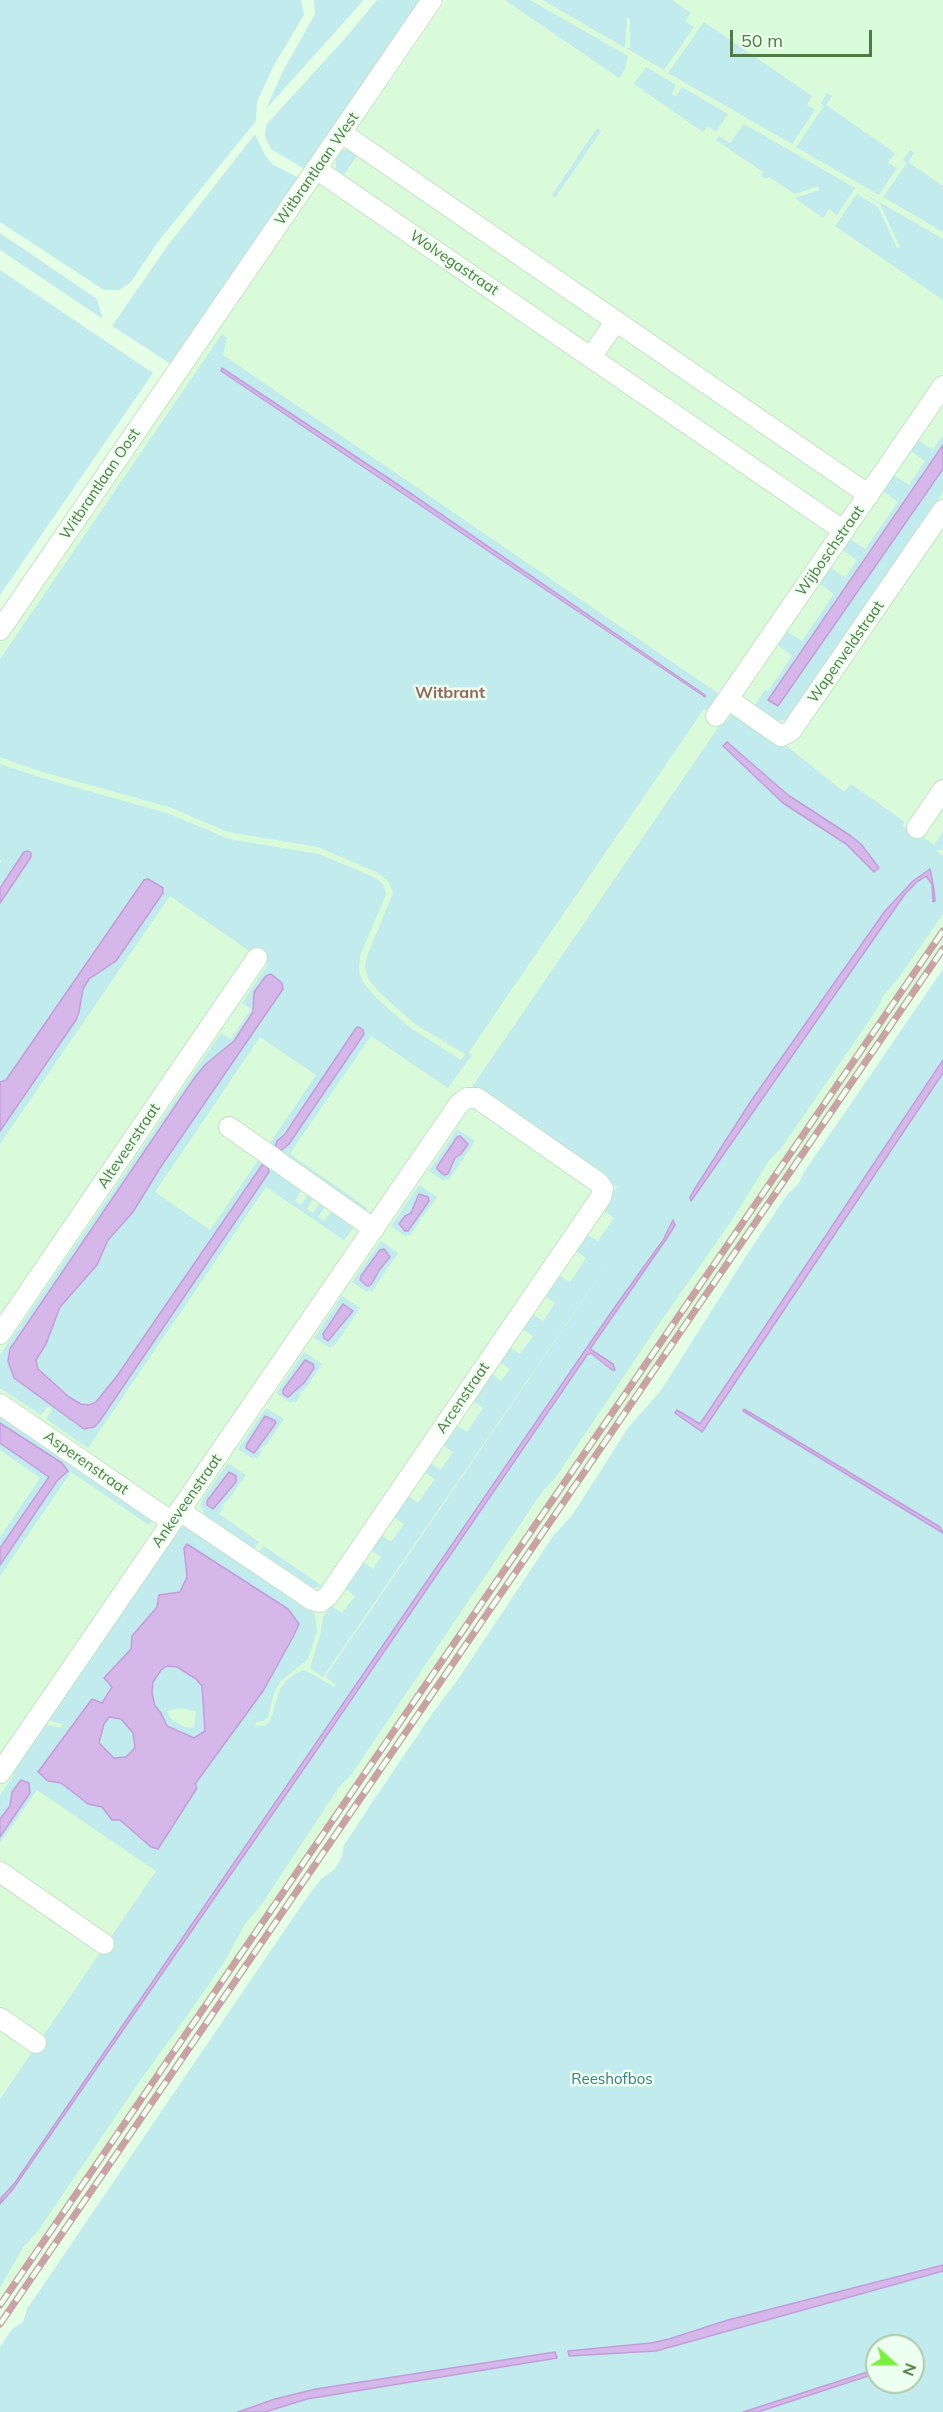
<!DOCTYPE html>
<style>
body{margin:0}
#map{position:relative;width:943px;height:2412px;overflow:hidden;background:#e5fee6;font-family:Mulish,sans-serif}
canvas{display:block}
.north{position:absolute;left:865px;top:2334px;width:60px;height:60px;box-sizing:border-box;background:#edffee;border:2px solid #afc9ac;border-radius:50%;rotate:111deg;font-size:16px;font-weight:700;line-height:24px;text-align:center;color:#527948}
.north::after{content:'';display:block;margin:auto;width:21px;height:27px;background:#7cef43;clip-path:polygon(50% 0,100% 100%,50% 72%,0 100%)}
.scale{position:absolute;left:730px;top:30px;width:142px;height:27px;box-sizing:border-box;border:3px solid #527948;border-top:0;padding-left:8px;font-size:18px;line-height:21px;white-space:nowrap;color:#527948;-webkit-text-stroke:4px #edffee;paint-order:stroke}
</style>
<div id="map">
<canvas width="943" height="2412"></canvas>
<div class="north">N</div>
<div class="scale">50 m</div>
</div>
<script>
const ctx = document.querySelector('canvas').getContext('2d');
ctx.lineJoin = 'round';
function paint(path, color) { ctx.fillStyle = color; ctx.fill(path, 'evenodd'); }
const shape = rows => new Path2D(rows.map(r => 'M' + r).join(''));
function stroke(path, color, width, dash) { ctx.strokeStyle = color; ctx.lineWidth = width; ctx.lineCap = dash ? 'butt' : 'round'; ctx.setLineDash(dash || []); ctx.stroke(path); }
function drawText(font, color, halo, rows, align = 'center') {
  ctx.font = font + ' Mulish,sans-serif'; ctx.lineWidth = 5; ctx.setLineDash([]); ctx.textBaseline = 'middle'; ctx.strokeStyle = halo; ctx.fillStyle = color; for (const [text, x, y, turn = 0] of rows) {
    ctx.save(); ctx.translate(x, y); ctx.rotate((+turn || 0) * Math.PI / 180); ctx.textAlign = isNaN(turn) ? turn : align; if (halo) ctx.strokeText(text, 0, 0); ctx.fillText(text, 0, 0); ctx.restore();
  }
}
paint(shape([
 [447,0,943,0,943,952,0,2297,0,639]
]), '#d9fbd9');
paint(shape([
 [0,0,301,0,304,15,273,67,257,102,256,121,157,243,131,282,119,290,104,290,0,222],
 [314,0,364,0,266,109,283,71,315,14],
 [377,0,423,0,306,170,271,149,265,137,266,125,348,35],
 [505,0,530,0,628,56,625,69,619,78],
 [543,0,672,0,691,13,685,21,694,27,664,70,626,48,630,48,630,18,627,18,625,48],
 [704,22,812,96,807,105,815,110,792,144,668,73],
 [646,67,676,85,672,94,676,96,682,87,728,114,716,132,708,126,703,132,634,84],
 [827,93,832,96,826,105,895,153,888,163,897,168,879,195,796,147,824,106,821,103],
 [744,124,855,188,837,215,829,209,823,218,795,198,819,190,818,186,795,194,769,177,766,179,761,176,763,172,716,140,719,136,730,143],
 [597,128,601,131,555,198,552,195],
 [255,134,265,155,272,164,299,178,171,364,112,326,166,248],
 [350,148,359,153,343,176,336,169,336,160,341,151],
 [910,150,914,153,908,162,943,186,943,232,883,197,907,163,903,160],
 [860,191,943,239,943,300,835,226,857,194,878,207,897,248,900,247,880,204],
 [0,233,97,299,103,319,0,250],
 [0,270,153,373,0,595],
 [222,334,227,338,223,355,719,694,708,711,704,709,527,967,469,1052,472,1055,448,1088,371,1036,299,1140,290,1154,367,1208,366,1210,268,1146,316,1075,260,1037,155,1192,210,1230,259,1159,302,1189,295,1201,301,1205,309,1193,314,1197,307,1209,313,1213,321,1201,326,1205,318,1217,324,1221,333,1209,350,1221,354,1227,344,1240,266,1187,88,1448,46,1419,52,1409,48,1406,41,1415,0,1388,0,1355,221,1033,231,1039,251,1009,242,1003,268,964,170,896,0,1144,0,863,2,861,0,859,0,764,42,778,167,813,229,839,319,854,376,878,384,886,386,894,360,956,359,972,363,982,376,998,412,1029,461,1060,465,1054,415,1024,379,992,368,978,365,967,367,956,393,893,389,882,378,873,318,847,228,832,169,807,36,770,0,757,0,659],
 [221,368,391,480,706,696,703,697,221,371],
 [283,989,160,1168,133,1212,108,1240,103,1254,62,1305,44,1348,36,1360,38,1368,69,1397,85,1405,96,1402,117,1377,255,1175,269,1172,99,1422,94,1427,84,1429,14,1378,8,1361,10,1349,195,1077,206,1064,234,1041,253,1012,254,992],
 [363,1034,278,1149,276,1147,277,1141],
 [943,435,943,445,768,700,779,706,943,469,943,492,796,706,790,719,777,721,754,706,765,690,768,691,792,656,778,645,787,632,802,641,834,594,820,584,831,568,845,578,857,560,843,550,850,539,865,549,898,502,883,491,894,475,909,485,925,461,911,451,918,440,933,450],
 [734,708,774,736,844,792,851,784,905,822,902,826,921,839,923,837,934,845,943,832,943,849,936,851,943,856,943,914,897,980,882,997,881,1002,871,1018,782,1147,769,1161,730,1223,659,1324,556,1477,542,1492,351,1775,339,1787,262,1904,245,1924,225,1961,189,2013,137,2085,38,2231,23,2247,0,2288,0,2204,13,2189,314,1754,587,1355,591,1353,612,1370,615,1370,613,1364,590,1349,667,1238,675,1225,675,1220,137,2006,14,2184,0,2199,0,2099,156,1871,37,1790,0,1843,0,1837,30,1793,29,1784,21,1780,12,1792,10,1806,0,1819,0,1795,14,1775,10,1772,44,1724,62,1728,63,1724,46,1720,173,1534,182,1527,190,1527,197,1530,311,1609,315,1615,317,1631,308,1659,281,1681,274,1693,268,1717,264,1721,256,1722,255,1726,264,1726,270,1722,280,1689,288,1679,298,1672,305,1670,334,1687,336,1685,325,1677,629,1233,323,1677,310,1668,320,1636,323,1617,331,1606,342,1613,355,1596,343,1587,361,1561,373,1569,381,1557,369,1549,379,1534,391,1542,404,1524,392,1516,407,1495,418,1503,435,1479,423,1471,429,1462,441,1470,453,1452,442,1444,455,1424,467,1432,483,1408,472,1400,490,1373,501,1381,510,1369,498,1361,508,1346,520,1354,533,1336,521,1328,531,1313,543,1321,555,1303,544,1295,558,1275,570,1282,586,1258,574,1250,586,1234,598,1241,614,1218,602,1209,617,1187,472,1087,724,719,728,721],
 [727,742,788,795,851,836,861,844,878,868,874,872,846,844,783,803,723,747],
 [930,869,934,889,935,901,933,903,932,884,926,876,912,886,897,905,691,1201,690,1197,694,1190,751,1101,885,911,913,881],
 [187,1544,288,1609,298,1623,293,1637,263,1691,195,1784,197,1788,158,1849,151,1847,120,1820,112,1819,102,1807,88,1804,61,1783,48,1781,39,1772,92,1700,102,1703,112,1687,105,1678,131,1649,132,1636,157,1607,159,1595,180,1592,187,1577,184,1549],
 [943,969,943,2412,0,2412,0,2347,12,2329,23,2322,27,2309,301,1906,320,1880,335,1869,342,1857,344,1845,373,1801,432,1714,461,1675,553,1536,573,1514,628,1428,662,1389,748,1253,787,1195,799,1183,804,1172],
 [877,2346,913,2346,913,2382,877,2382],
 [457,1129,475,1141,461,1162,459,1161,460,1164,448,1180,445,1179,444,1181,429,1171],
 [460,1136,468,1144,461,1154,455,1158,453,1166,444,1175,437,1169,437,1167,457,1137],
 [419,1185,437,1197,422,1218,420,1217,421,1219,410,1236,407,1234,406,1237,391,1226],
 [421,1194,428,1197,421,1212,408,1231,405,1231,399,1227,406,1215,411,1213],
 [381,1241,398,1253,384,1274,382,1273,383,1275,372,1292,369,1290,367,1292,352,1282],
 [382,1249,383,1266,369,1286,367,1286,361,1280,361,1276],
 [342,1296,360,1308,346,1329,343,1329,345,1331,333,1347,331,1346,330,1348,314,1338],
 [304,1352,322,1364,306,1388,299,1393,301,1395,295,1403,293,1401,291,1403,276,1393],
 [266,1408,284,1419,267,1444,260,1449,262,1451,257,1459,254,1457,253,1459,238,1449],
 [0,1417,4,1417,149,1516,152,1521,149,1525,71,1472,0,1576,0,1565,58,1481,68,1471,62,1463,0,1423],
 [0,1443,49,1476,0,1548,0,1537,40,1478,0,1450],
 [228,1463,246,1475,229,1499,222,1505,224,1506,219,1514,259,1542,254,1549,205,1515,201,1507,202,1500],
 [264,1545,264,1546,322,1586,316,1588,310,1587,259,1552],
 [167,1666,177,1667,196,1679,202,1686,205,1732,194,1738,167,1726,161,1713,155,1706,152,1693,153,1682,161,1670],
 [181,1708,196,1711,194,1728,184,1727,171,1719,167,1711],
 [109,1717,121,1719,133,1733,135,1748,126,1757,114,1758,98,1743,104,1724]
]), '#c2ebed');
const water = shape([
 [222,368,391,480,705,695,705,697,221,371,222,368],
 [943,445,943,469,778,706,768,700,943,445],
 [727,742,788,795,851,836,861,844,879,868,874,872,846,844,783,803,723,746,727,742],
 [28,851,31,853,31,857,0,903,0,888,24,852,28,851],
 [930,869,934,889,935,901,933,902,932,884,926,876,917,882,905,894,691,1201,690,1197,694,1190,751,1101,885,911,913,881,930,869],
 [148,879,163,888,163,893,116,961,89,979,83,989,79,1012,76,1020,0,1131,0,1082,6,1080,144,880,148,879],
 [271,974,282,983,283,989,160,1168,133,1212,108,1240,97,1265,60,1307,46,1344,36,1360,38,1369,69,1397,81,1404,89,1405,96,1402,117,1376,262,1165,264,1163,267,1165,269,1172,99,1422,94,1427,84,1429,14,1378,8,1361,10,1349,195,1077,206,1064,234,1041,253,1012,254,992,266,976,271,974],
 [359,1027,363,1030,364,1034,289,1144,282,1150,278,1149,275,1147,277,1141,285,1134,356,1028,359,1027],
 [943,1060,943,1073,702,1432,675,1413,677,1410,700,1424,943,1060],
 [460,1136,468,1144,461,1154,455,1158,448,1174,444,1175,437,1169,437,1167,457,1137,460,1136],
 [419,1194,428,1197,429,1201,408,1231,405,1231,399,1224,405,1216,411,1213,419,1194],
 [673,1220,675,1225,667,1238,590,1349,613,1364,615,1370,612,1370,591,1353,587,1355,314,1754,13,2189,0,2204,1,2198,14,2184,610,1314,663,1240,673,1220],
 [384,1249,390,1257,380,1269,372,1283,369,1286,367,1286,360,1280,361,1276,380,1250,384,1249],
 [343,1304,353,1311,328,1341,324,1338,323,1334,343,1304],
 [305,1360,313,1364,314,1368,304,1383,288,1397,283,1394,283,1390,305,1360],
 [744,1409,940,1527,943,1533,743,1411,744,1409],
 [265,1416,274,1420,276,1423,254,1453,246,1448,247,1444,265,1416],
 [0,1423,62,1463,68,1471,57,1481,0,1565,0,1548,49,1477,0,1443,0,1423],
 [229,1472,236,1476,236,1482,213,1509,207,1505,207,1501,229,1472],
 [187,1544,288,1609,299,1624,293,1637,263,1691,195,1784,197,1788,158,1849,151,1847,120,1820,112,1820,102,1807,88,1804,61,1783,48,1781,38,1772,92,1699,102,1703,112,1687,104,1678,131,1649,132,1636,157,1607,159,1595,180,1592,187,1577,184,1548,187,1544],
 [167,1666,177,1667,196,1679,202,1686,205,1731,194,1738,167,1726,161,1713,155,1706,152,1693,153,1682,161,1670,167,1666],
 [109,1717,121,1719,133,1733,135,1748,126,1757,114,1758,99,1743,104,1724,109,1717],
 [21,1780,29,1783,30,1793,0,1837,0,1819,10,1806,12,1792,21,1780],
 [943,2265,943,2271,656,2351,569,2356,568,2351,651,2343,669,2339,728,2320,943,2265],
 [555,2352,557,2358,307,2399,265,2412,238,2412,275,2399,316,2389,555,2352],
 [877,2369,877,2373,758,2412,743,2412,877,2369]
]);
paint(water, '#d5b8e9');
stroke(water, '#c39ddb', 1.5);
const minor = shape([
 [342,133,869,495],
 [316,169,844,531],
 [591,357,616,321],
 [0,630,432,0],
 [728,699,781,736,791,731,943,510],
 [716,716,943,386],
 [917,828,943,790],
 [229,1127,374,1229],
 [0,1334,257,958],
 [0,1404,172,1522],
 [0,1773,37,1719,172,1522,459,1104,467,1098,477,1098,599,1183,603,1189,601,1197,328,1596,320,1602,312,1600,180,1511],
 [0,1872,104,1944],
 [0,2018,36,2043]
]);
stroke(minor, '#c2e3c0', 22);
stroke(minor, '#fff', 20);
const rail = shape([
 [0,2305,943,931],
 [0,2324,943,949]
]);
stroke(rail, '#c9a2a3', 7);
stroke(rail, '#edffee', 4.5, [14]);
drawText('15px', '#527948', '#edffee', [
 ["Witbrantlaan West",317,169,-55],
 ["Wolvegastraat",454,263,34],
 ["Witbrantlaan Oost",100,484,-56],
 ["Wijboschstraat",830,551,-55],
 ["Wapenveldstraat",846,652,-55],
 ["Alteveerstraat",129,1146,-56],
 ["Arcenstraat",463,1398,-56],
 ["Asperenstraat",86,1463,35],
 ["Ankeveenstraat",187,1501,-55]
]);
drawText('15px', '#417b86', '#edffee', [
 ["Reeshofbos",612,2079]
]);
drawText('bold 16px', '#95655f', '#edffee', [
 ["Witbrant",450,693]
]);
</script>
